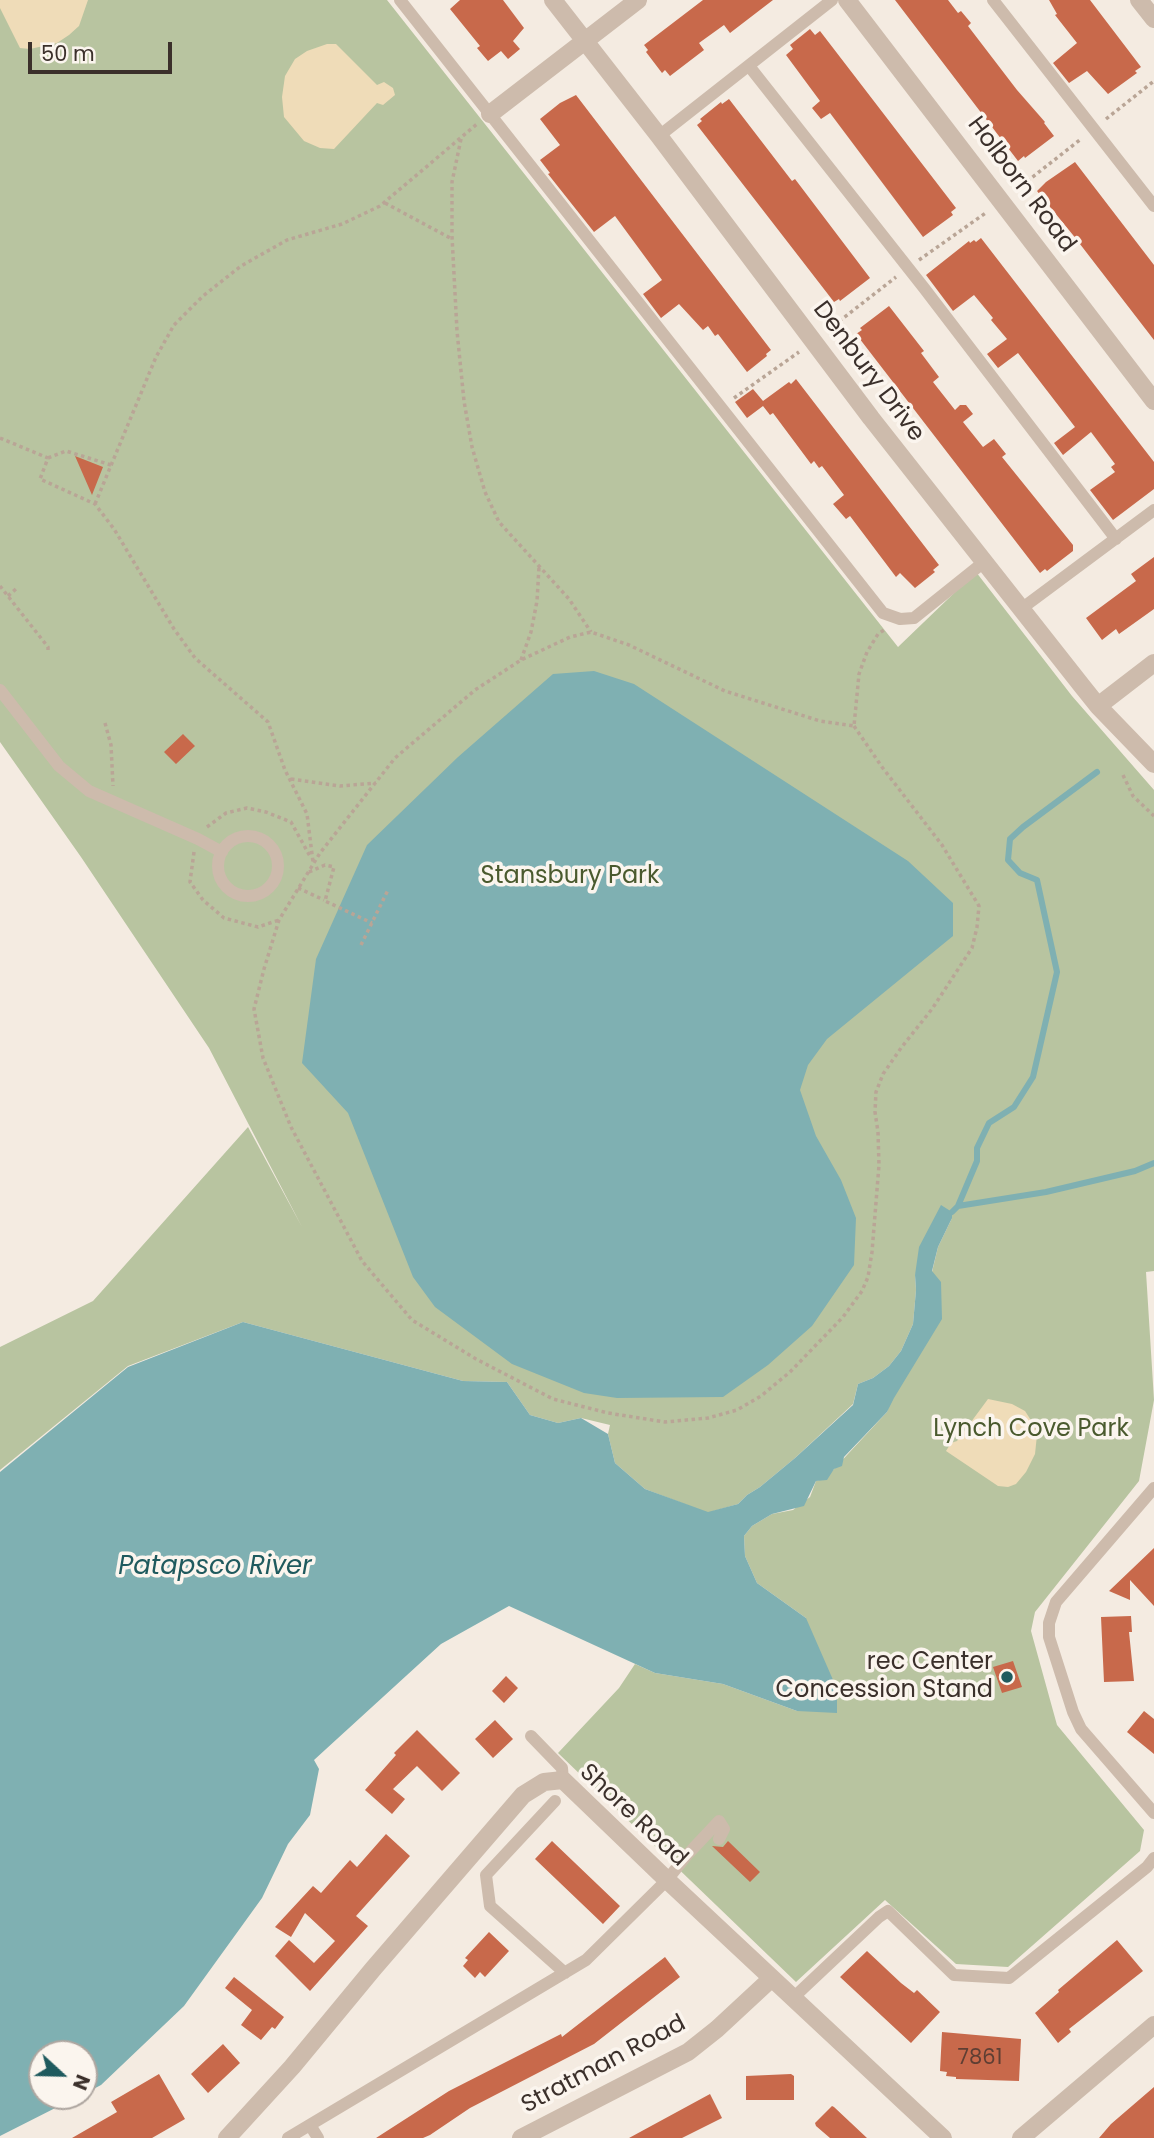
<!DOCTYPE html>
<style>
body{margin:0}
#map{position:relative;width:1154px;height:2138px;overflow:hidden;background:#f4ebe1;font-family:Poppins,sans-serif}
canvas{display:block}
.north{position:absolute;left:28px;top:2040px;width:70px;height:70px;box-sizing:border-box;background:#fbf5ee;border:2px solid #aea6a0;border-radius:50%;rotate:112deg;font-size:19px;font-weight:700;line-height:28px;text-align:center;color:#3b302b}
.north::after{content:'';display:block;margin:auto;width:24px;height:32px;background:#1f5a5e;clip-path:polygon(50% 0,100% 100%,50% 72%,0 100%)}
.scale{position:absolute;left:28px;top:42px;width:144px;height:32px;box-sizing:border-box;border:4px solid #3b302b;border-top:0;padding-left:9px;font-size:21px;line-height:24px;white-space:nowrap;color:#3b302b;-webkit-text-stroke:5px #fbf5ee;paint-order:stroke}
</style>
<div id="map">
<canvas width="1154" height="2138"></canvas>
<div class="north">N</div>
<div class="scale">50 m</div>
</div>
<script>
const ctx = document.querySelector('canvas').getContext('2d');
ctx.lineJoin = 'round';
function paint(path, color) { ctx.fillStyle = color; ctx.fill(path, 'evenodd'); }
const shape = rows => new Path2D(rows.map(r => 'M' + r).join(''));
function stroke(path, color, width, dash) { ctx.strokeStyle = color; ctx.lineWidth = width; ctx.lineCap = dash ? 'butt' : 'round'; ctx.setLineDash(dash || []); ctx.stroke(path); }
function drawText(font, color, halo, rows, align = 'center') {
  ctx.font = font + ' Poppins,sans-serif'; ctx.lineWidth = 7; ctx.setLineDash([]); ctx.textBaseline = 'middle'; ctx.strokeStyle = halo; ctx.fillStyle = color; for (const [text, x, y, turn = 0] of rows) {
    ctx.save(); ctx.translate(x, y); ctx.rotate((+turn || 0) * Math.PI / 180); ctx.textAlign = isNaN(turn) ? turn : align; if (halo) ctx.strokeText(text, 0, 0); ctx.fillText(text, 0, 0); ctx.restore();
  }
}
paint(shape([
 [0,0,387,0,898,647,976,572,1072,696,1154,790,1154,1271,1146,1272,1154,1400,1139,1481,1035,1612,1031,1631,1057,1725,1144,1830,1140,1851,1008,1967,956,1964,885,1900,796,1982,558,1753,619,1688,635,1664,655,1673,723,1684,797,1711,806,1618,757,1583,745,1556,744,1536,752,1526,772,1514,793,1510,810,1497,816,1481,823,1479,834,1469,887,1412,932,1272,938,1247,952,1218,915,1275,916,1290,913,1324,901,1351,889,1366,873,1378,858,1384,853,1404,795,1458,760,1487,747,1495,738,1504,714,1511,708,1513,645,1489,615,1463,608,1434,610,1425,581,1418,558,1423,530,1415,507,1382,463,1381,243,1322,128,1366,0,1470,0,1347,93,1301,248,1127,302,1227,209,1048,81,857,0,742]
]), '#b8c4a0');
paint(shape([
 [0,0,88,0,79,26,69,35,57,43,30,49,20,48,0,8],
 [327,44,336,44,377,85,384,82,393,88,395,95,383,105,377,103,334,149,320,148,304,141,284,117,282,97,285,76,295,59,307,51],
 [988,1399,1012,1404,1025,1411,1034,1425,1037,1435,1035,1454,1026,1472,1016,1484,1008,1487,998,1486,946,1451,951,1443,957,1441]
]), '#efdcb8');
paint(shape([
 [594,671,634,684,908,861,953,903,953,936,827,1039,808,1065,800,1090,816,1136,841,1180,856,1218,854,1265,812,1326,768,1365,723,1397,617,1398,584,1393,512,1364,435,1307,413,1277,348,1113,302,1063,316,959,367,845,458,757,553,674],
 [941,1205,952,1212,952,1218,938,1247,932,1271,941,1282,942,1319,894,1398,887,1412,844,1457,842,1466,834,1469,827,1480,816,1481,804,1506,772,1514,752,1526,744,1536,745,1556,757,1583,806,1618,837,1689,837,1713,797,1711,723,1684,655,1673,509,1606,441,1644,314,1760,319,1769,310,1815,288,1844,262,1898,184,2006,101,2085,84,2094,84,2054,42,2054,42,2096,79,2096,0,2136,0,1472,128,1367,243,1322,463,1381,507,1382,530,1415,558,1423,581,1418,608,1434,615,1463,645,1489,708,1512,738,1504,747,1495,760,1487,795,1458,853,1405,858,1384,873,1378,889,1366,901,1351,913,1324,916,1290,915,1275,919,1247]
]), '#7fb0b2');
stroke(shape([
 [958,1206,977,1161,977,1148,989,1123,1014,1107,1033,1077,1057,972,1037,880,1020,873,1008,860,1010,839,1023,827,1097,772],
 [952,1212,958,1206,1046,1192,1135,1171,1154,1163]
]), '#7fb0b2', 6);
paint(shape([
 [460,0,503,0,524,28,513,41,520,49,508,59,501,51,488,61,477,48,480,46,450,9],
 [703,0,773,0,730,33,724,25,699,43,704,50,670,76,665,70,662,73,646,52,648,50,644,45],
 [895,0,948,0,958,13,961,11,971,23,968,26,1017,90,1045,122,1044,123,1054,136,1025,158,1024,156,1018,161],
 [1049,0,1090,0,1141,67,1135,71,1137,73,1108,94,1087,71,1069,83,1053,63,1077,43,1055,15,1057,14],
 [810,29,815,35,820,31,956,208,951,212,953,215,923,237,830,113,821,119,812,108,820,101,786,55,793,49,790,45],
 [576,95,771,350,766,354,767,356,747,372,718,334,715,336,708,326,703,330,679,304,661,318,643,294,662,280,615,216,594,232,548,174,550,173,540,160,560,145,540,119,560,103],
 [729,99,792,181,795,179,870,278,840,301,839,299,834,302,697,125,702,121,700,119,721,102,722,104],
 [1075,162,1154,265,1154,340,1073,235,1037,191,1046,182],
 [981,238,1154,462,1154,489,1113,520,1090,490,1115,472,1111,467,1115,464,1091,432,1063,455,1054,443,1075,427,1018,353,998,368,987,354,1007,339,991,320,993,318,974,295,953,311,926,275,969,241,970,243,974,240,976,242],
 [889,306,924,351,921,353,939,377,933,382,955,410,960,405,966,405,973,414,963,422,983,447,994,439,1006,454,1002,457,1073,545,1073,551,1047,571,1045,569,1040,573,856,334,862,330,860,328],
 [796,379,939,565,933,570,935,572,915,588,900,573,896,577,850,516,846,519,833,504,844,495,822,466,819,468,814,461,811,464,773,413,770,415,763,406,747,418,735,402,753,389,763,401,789,382,791,384],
 [75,456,103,467,92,495],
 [1154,557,1154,609,1119,634,1116,629,1102,640,1086,618,1136,581,1131,574],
 [183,734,195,746,176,764,164,752],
 [1154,1548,1154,1606,1130,1580,1130,1600,1109,1591],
 [1131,1616,1132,1632,1129,1632,1134,1681,1104,1682,1101,1617],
 [1013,1661,1022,1687,1002,1693,993,1667],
 [506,1676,518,1688,504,1703,492,1691],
 [1144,1711,1154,1719,1154,1754,1127,1732],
 [495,1720,513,1739,493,1758,475,1739],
 [417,1730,460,1773,442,1791,417,1766,393,1789,405,1799,392,1814,365,1790,396,1755,394,1753],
 [386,1834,410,1856,356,1916,368,1926,310,1991,275,1956,289,1940,314,1963,335,1941,305,1913,291,1937,275,1927,313,1886,321,1893,350,1860,357,1867],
 [552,1841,620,1906,603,1924,535,1859],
 [728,1841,760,1872,750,1882,712,1846,723,1847],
 [489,1932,509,1951,485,1977,480,1972,475,1978,463,1966,468,1960,465,1958],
 [1117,1940,1143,1971,1069,2029,1071,2032,1058,2043,1035,2013,1059,1992,1058,1990],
 [867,1951,901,1983,914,1993,917,1990,940,2012,911,2043,840,1977],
 [665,1957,680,1977,594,2044,470,2108,430,2135,423,2138,376,2138,449,2091,561,2034,562,2037],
 [234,1977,284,2017,275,2029,272,2027,261,2040,241,2025,252,2010,225,1988],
 [942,2032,1021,2039,1019,2081,956,2079,956,2077,946,2076,947,2072,940,2071],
 [223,2044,240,2063,208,2093,191,2074],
 [159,2074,185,2119,152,2138,72,2138,117,2112,111,2102],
 [791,2074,794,2076,794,2100,746,2100,746,2076],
 [1154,2087,1154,2138,1099,2138,1111,2124],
 [710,2094,722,2118,682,2138,629,2138],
 [832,2106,834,2107,867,2138,830,2138,816,2126,815,2123]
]), '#c8694b');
stroke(shape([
 [1106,119,1154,81],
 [461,139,452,182,452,236,457,331,464,401,472,447,485,492,499,522,569,599,591,632],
 [1016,190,1081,139],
 [385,203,452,239],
 [919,260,987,212],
 [828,330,896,277],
 [734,398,799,352],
 [0,438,48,458,40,479,95,504,114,529,174,629,195,658,268,722,285,770,307,814,313,862],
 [48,458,66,451,111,465],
 [95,504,156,357,174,325,203,296,241,266,287,240,342,224,380,206,477,124],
 [0,586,48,647,48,651],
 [8,596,17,588],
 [521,660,531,632,537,601,539,567],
 [105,723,111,745,113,786],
 [854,726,882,767,942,845,979,906,977,927,972,948,932,1009,901,1048,883,1074,876,1092,875,1112,878,1132,879,1165,872,1252,868,1277,862,1291,843,1317,790,1372,761,1396,737,1410,708,1418,665,1422,608,1413,553,1399,476,1359,412,1320,362,1261,291,1127,263,1058,254,1009,264,969,279,920,320,853,395,758,475,690,521,660,570,637,591,632,629,645,725,691,820,721,854,726,859,674,867,652,878,634,884,630],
 [1123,775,1133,796,1154,816],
 [291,779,340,786,376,783],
 [207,827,226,813,247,808,266,812,291,822,311,858],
 [194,852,190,882,203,900,224,918,258,927,279,920],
 [309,872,325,865,334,867,325,901,372,923],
 [298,888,324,900],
 [361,945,388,890]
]), '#b9a596', 3.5, [3.5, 3.5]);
stroke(shape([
 [400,0,883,613,900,619,914,618,984,562],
 [993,0,1154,206],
 [749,66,924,288,1116,539],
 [659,136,832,0],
 [1021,609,1154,510],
 [0,690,59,766,89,791,198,839,222,852],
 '218 866a30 30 0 1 1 60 0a30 30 0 1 1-60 0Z',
 [1154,1488,1056,1602,1049,1623,1049,1637,1073,1712,1081,1729,1154,1813],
 [531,1736,562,1768,563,1780],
 [555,1801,486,1875,490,1906,565,1973],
 [793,1998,879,1917,888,1911,954,1975,1009,1978,1147,1867,1154,1858],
 [310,2125,318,2138],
 [288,2138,586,1960,667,1880,687,1855,719,1821,724,1829,719,1839]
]), '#cdbbac', 12);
stroke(shape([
 [553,0,659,136,871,418,1082,686,1098,706,1154,764],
 [847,0,1154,401],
 [1139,0,1154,19],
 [490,114,638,0],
 [1098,706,1154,663],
 [227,2138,292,2067,373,1969,523,1795,544,1782,563,1780,667,1880,943,2138],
 [521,2138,688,2052,717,2029,772,1978],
 [1021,2138,1154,2025]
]), '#cdbbac', 18);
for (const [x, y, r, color] of [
 [1007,1677,7,"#1f5a5e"]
]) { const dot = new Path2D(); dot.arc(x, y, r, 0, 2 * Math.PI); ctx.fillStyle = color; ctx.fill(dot); stroke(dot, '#fbf5ee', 2.5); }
drawText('21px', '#5e3e33', null, [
 ["7861",980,2059]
]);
drawText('24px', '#3b302b', '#fbf5ee', [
 ["Holborn Road",1021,185,53],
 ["Denbury Drive",868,372,53],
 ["Shore Road",633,1816,43],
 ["Stratman Road",604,2065,-28]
]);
drawText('24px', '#4a5a2e', '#fbf5ee', [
 ["Stansbury Park",570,877],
 ["Lynch Cove Park",1031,1430]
]);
drawText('24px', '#3b302b', '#fbf5ee', [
 ["rec Center",993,1663],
 ["Concession Stand",993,1691]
], 'right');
drawText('italic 26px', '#1f5a5e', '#fbf5ee', [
 ["Patapsco River",215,1567]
]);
</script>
